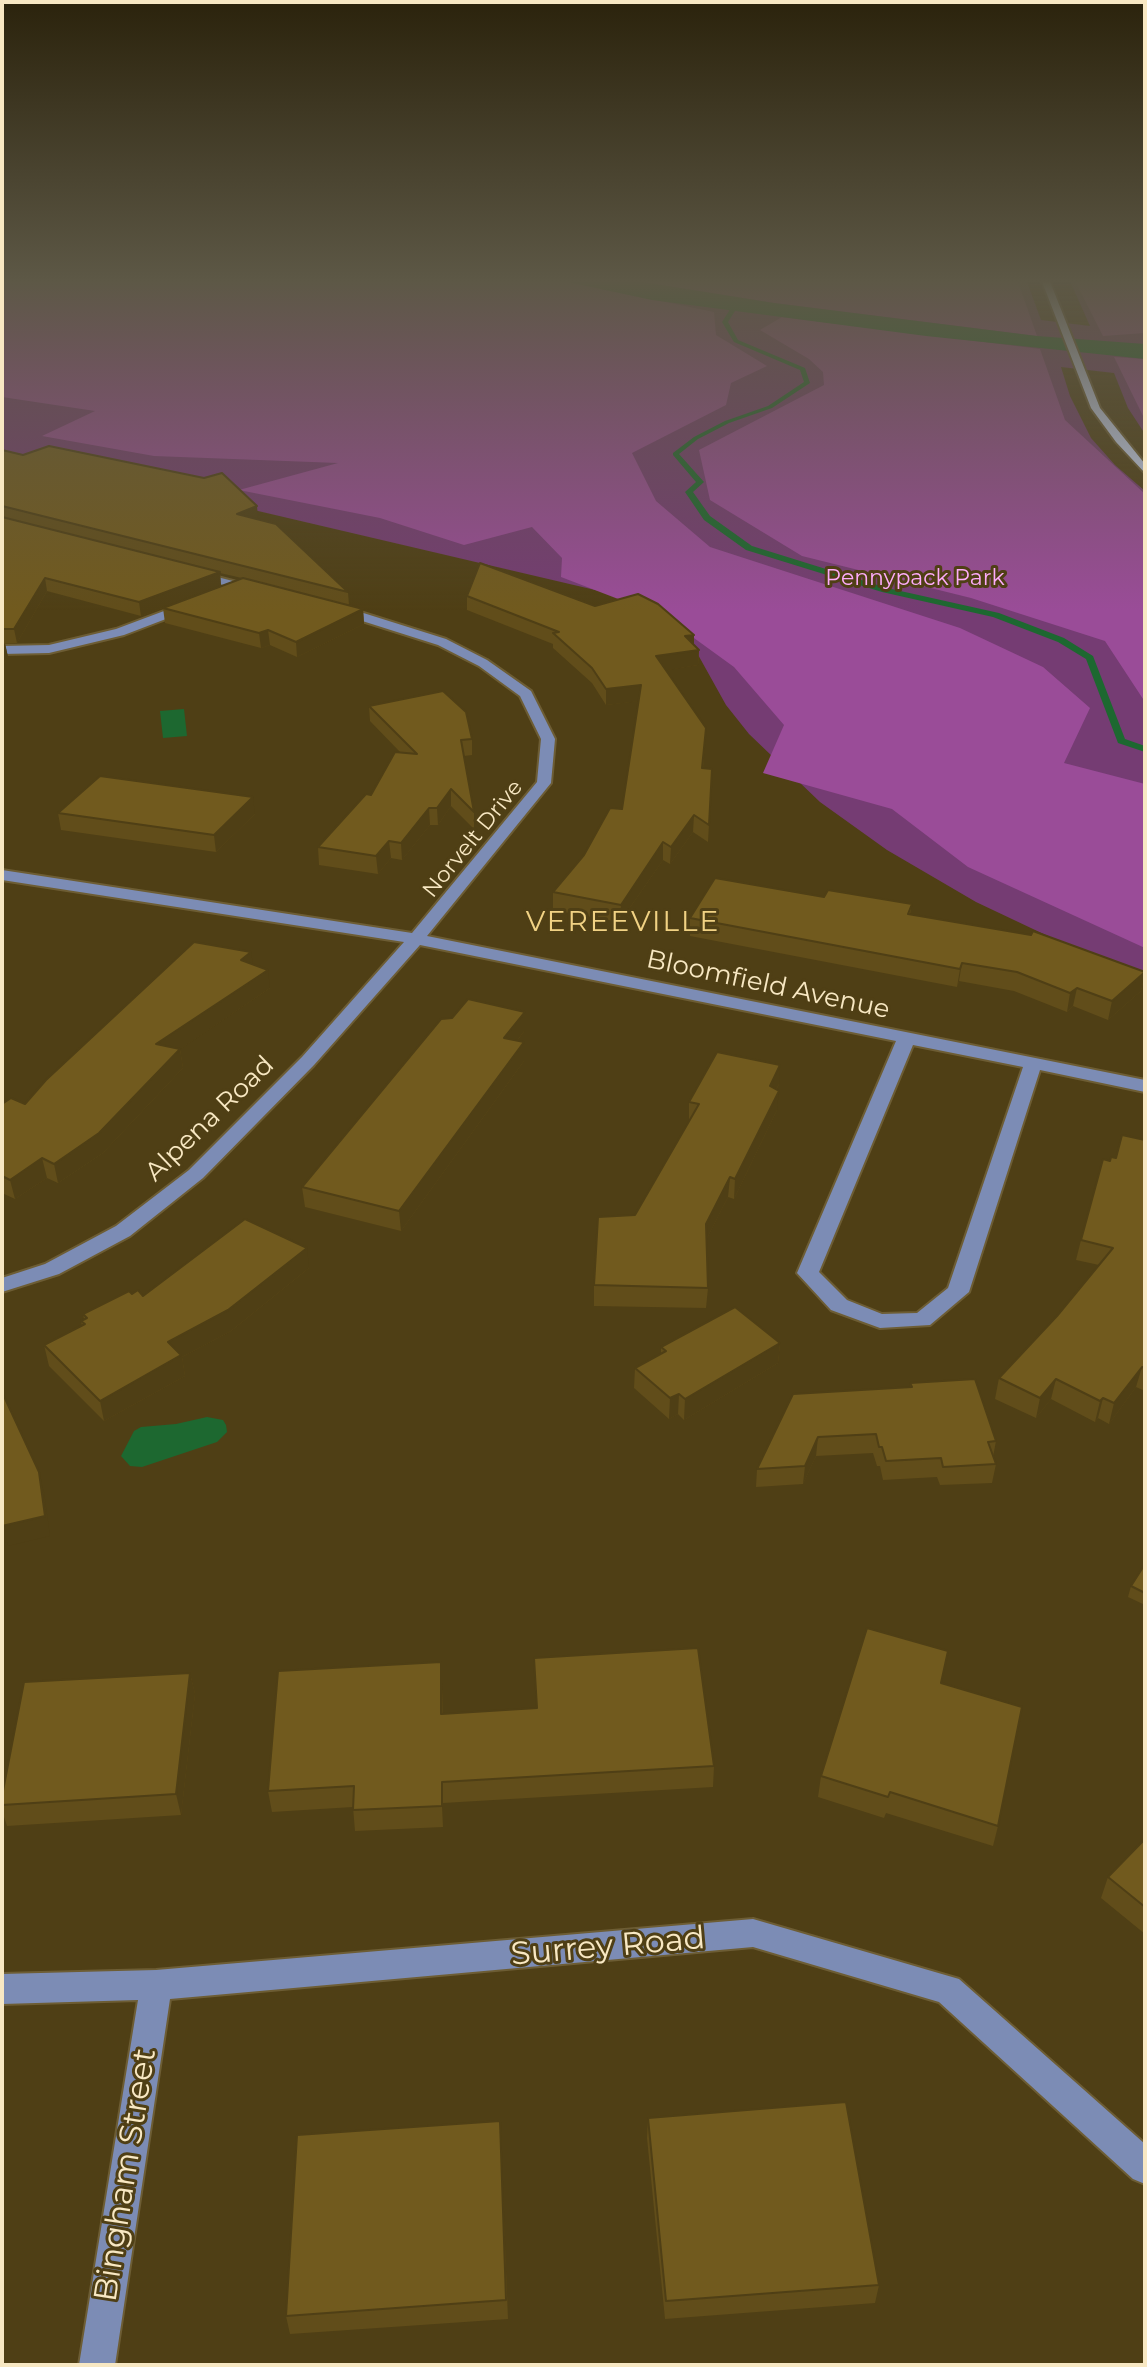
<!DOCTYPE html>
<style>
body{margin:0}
#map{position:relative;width:1147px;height:2367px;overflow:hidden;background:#4f3f15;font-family:Montserrat,sans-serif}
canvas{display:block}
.frame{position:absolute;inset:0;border:4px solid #f8e8c3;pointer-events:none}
</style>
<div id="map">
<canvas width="1147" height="2367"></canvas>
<div class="frame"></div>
</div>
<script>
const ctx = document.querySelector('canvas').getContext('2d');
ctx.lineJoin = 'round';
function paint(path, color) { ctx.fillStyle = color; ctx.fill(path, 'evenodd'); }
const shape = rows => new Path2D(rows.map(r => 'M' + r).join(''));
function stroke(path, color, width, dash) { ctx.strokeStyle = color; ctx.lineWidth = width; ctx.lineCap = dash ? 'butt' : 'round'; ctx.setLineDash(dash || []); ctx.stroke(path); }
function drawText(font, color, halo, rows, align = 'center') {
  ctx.font = font + ' Montserrat,sans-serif'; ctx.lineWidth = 6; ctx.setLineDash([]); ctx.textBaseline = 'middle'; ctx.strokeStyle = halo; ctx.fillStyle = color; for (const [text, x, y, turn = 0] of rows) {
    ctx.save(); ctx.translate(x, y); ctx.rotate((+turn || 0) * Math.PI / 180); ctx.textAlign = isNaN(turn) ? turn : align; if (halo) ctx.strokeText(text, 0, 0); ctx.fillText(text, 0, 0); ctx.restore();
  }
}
paint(shape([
 [2,279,1026,279,1041,320,1090,326,1069,279,1145,279,1145,434,1128,408,1114,373,1061,367,1070,396,1091,438,1115,465,1145,491,1145,982,976,902,887,850,820,802,749,734,726,705,672,608,2,451]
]), '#753c73');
paint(shape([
 [2,279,554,279,714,312,716,335,767,366,731,383,726,405,632,453,656,501,710,547,960,628,1043,667,1090,708,1064,763,1145,784,1145,948,968,867,892,809,763,773,784,725,734,667,665,617,561,577,562,558,532,527,464,545,380,518,239,490,338,463,154,456,42,436,95,411,2,397],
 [624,279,1017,279,1037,336,774,303],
 [1074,279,1145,279,1145,333,1103,336],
 [782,317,1040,349,1065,420,1145,494,1145,702,1105,641,971,598,802,556,710,500,699,450,824,385,823,372,809,359,760,330],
 [1114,357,1145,359,1145,420]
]), '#9a4c98');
paint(shape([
 [554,279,624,279,774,303,1037,336,1145,344,1145,359,926,336,652,300],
 [184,709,187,736,163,738,160,711],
 [207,1417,223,1420,226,1425,227,1432,217,1442,142,1467,130,1466,121,1456,134,1431,141,1427,176,1424]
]), '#1d6830');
paint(shape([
 [730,299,733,301,735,311,728,322,738,340,805,368,810,383,772,408,729,423,698,439,679,454,704,482,693,492,710,516,752,546,887,588,999,613,1064,638,1093,656,1125,739,1145,746,1145,752,1118,743,1086,659,1058,642,993,617,882,592,746,550,704,520,685,492,696,482,673,455,673,453,694,437,725,421,768,406,804,382,800,370,734,342,722,322,729,311,727,301,730,299]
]), '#1d6830');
const minor = shape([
 [194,571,260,588,262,590,256,594,190,576,188,574,194,571],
 [188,602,194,606,192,609,124,635,49,653,2,654,2,646,49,645,116,629,188,602],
 [338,605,446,639,487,660,531,691,555,739,551,783,427,936,1145,1080,1145,1092,1040,1070,969,1292,930,1325,880,1328,831,1310,797,1273,896,1041,420,945,314,1065,203,1178,130,1236,59,1274,2,1292,2,1278,45,1264,116,1226,189,1170,302,1057,404,942,2,880,2,870,412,933,537,782,541,739,520,696,479,666,438,645,334,612,334,606,338,605],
 [913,1045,1023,1067,948,1288,917,1313,882,1314,847,1300,819,1272,913,1045],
 [753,1919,959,1979,1145,2144,1145,2184,1133,2179,939,2002,753,1947,170,1999,115,2365,79,2365,138,2000,2,2004,2,1974,156,1970,753,1919]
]);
const major = shape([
 [1041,279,1049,279,1100,408,1145,464,1145,473,1116,442,1091,408,1041,279]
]);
stroke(minor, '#6d5d34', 4);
stroke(major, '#6d5d34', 4);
paint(minor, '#7c8cb5');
paint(major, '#cad7f9');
paint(shape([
 [2,450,258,518,257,519,348,592,349,605,363,609,364,624,297,657,270,645,261,648,165,623,163,608,242,578,220,573,221,586,141,616,47,591,17,643,5,644,8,657,2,667],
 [467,596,694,645,699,650,698,665,666,670,706,728,703,769,712,769,708,842,693,832,670,864,663,860,620,922,553,910,553,892,622,809,638,701,606,705,592,683,553,648,553,644,467,610],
 [369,706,472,739,472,755,464,756,474,812,474,829,451,806,438,825,430,825,402,860,391,858,378,874,319,865,318,847,371,795,400,752,370,721],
 [58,813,255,814,216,852,61,830],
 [824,897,912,904,910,914,1145,972,1141,991,1108,1020,1073,1006,1067,1012,1014,991,959,981,957,987,690,936,690,918],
 [253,964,270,988,180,1049,183,1068,103,1153,58,1183,47,1178,15,1199,2,1193,2,1104,25,1104],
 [525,1030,517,1041,524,1061,401,1231,305,1207,302,1187],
 [779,1084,776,1090,777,1110,734,1199,728,1197,706,1240,708,1288,706,1308,594,1306,594,1285,689,1122,689,1102],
 [1145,1140,1145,1391,1136,1387,1109,1424,1098,1418,1095,1422,1051,1399,1036,1418,995,1399,999,1378,1057,1316,1099,1265,1076,1260,1081,1240,1110,1161],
 [309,1268,231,1331,182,1357,185,1376,104,1421,49,1366,44,1345,82,1326,81,1321,84,1319,83,1314,132,1294,143,1296],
 [780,1343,778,1363,684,1420,678,1414,669,1419,634,1388,635,1368,661,1354,661,1347],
 [910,1383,996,1441,993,1457,996,1464,992,1483,940,1485,937,1477,883,1480,880,1466,877,1466,873,1453,816,1456,803,1484,756,1487,757,1469,910,1387],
 [1145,1564,1145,1605,1128,1597,1131,1586],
 [441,1662,443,1714,714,1766,713,1787,443,1803,443,1827,355,1831,353,1807,272,1812,268,1791],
 [190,1673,195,1694,181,1815,7,1826,2,1811,2,1796],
 [941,1683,998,1826,993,1846,886,1813,884,1818,818,1797,821,1776],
 [1145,1839,1145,1934,1101,1898,1108,1877],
 [648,2118,879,2285,875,2303,665,2319,647,2138],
 [500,2121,508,2319,290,2334,286,2316]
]), '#614d1a');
paint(shape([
 [257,506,258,518,238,527,237,514],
 [220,572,221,586,141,616,139,602],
 [45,578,47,591,17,643,14,629],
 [363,609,364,624,297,657,296,642],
 [268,630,270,645,261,648,259,633],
 [694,635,694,650,685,636],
 [5,643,8,657,2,667,2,648],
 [699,650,698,665,656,672,656,656],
 [641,685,640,701,606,705,606,689],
 [451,789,451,806,438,825,437,808],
 [253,797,255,814,216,852,214,835],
 [429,808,430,825,402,860,401,843],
 [694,815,693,832,670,864,671,847],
 [389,841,391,858,378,874,376,856],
 [663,842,663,860,620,922,621,905],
 [251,952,254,971,241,960],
 [962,963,959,981,957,987,960,969],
 [268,970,270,988,160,1063,156,1044],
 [1145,972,1141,991,1108,1020,1112,1001],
 [1077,988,1073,1006,1067,1012,1070,993],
 [525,1012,525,1030,505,1057,504,1038],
 [524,1042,524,1061,401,1231,399,1211],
 [180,1049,183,1068,103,1153,58,1183,54,1164],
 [780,1065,779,1084,768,1105,770,1086],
 [779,1091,777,1110,734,1199,735,1179],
 [42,1158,47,1178,15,1199,10,1180],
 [730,1177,728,1197,704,1244,706,1224],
 [307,1248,309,1268,231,1331,182,1357,185,1376,104,1421,100,1401,168,1342],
 [780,1343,778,1363,684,1420,685,1399],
 [1142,1367,1136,1387,1109,1424,1114,1403],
 [1056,1379,1051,1399,1036,1418,1040,1398],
 [679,1394,678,1414,669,1419,670,1398],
 [1103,1398,1098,1418,1095,1422,1100,1401],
 [818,1437,816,1456,803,1484,805,1466],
 [39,1472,44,1492,50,1536,8,1546,7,1542,2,1544,2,1522],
 [441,1662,442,1683,443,1735,441,1714],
 [190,1673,195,1694,181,1815,176,1794],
 [442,1782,443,1803,443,1827,442,1806]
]), '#4f3f15');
const building = shape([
 [49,446,204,478,222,473,257,506,237,514,276,524,348,592,2,506,2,450,23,455,49,446],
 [2,517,220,572,139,602,45,578,14,629,2,629,2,517],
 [480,563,595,606,638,594,658,604,694,635,685,636,699,650,656,656,706,728,702,768,712,769,709,825,694,815,671,847,663,842,621,905,553,892,584,855,610,808,622,809,641,685,606,689,592,668,553,633,559,632,467,596,480,563],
 [243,578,363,609,296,642,268,630,259,633,163,608,243,578],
 [443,691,466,712,472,739,461,740,474,812,451,789,437,808,429,808,401,843,389,841,376,856,318,847,366,794,371,795,395,752,417,754,369,706,443,691],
 [100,776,253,797,214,835,58,813,100,776],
 [715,878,824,897,828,890,912,904,908,914,1031,935,1033,931,1145,972,1112,1001,1077,988,1070,993,1017,972,962,963,960,969,690,918,715,878],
 [194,942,251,952,241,960,268,970,156,1044,180,1049,99,1133,54,1164,42,1158,10,1180,2,1176,2,1104,11,1098,25,1104,46,1080,194,942],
 [468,999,525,1012,504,1038,524,1042,399,1211,302,1187,441,1019,452,1018,468,999],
 [717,1052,780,1065,770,1086,779,1091,735,1179,730,1177,706,1224,708,1288,594,1285,598,1217,635,1215,699,1104,689,1102,717,1052],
 [1122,1135,1145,1140,1145,1368,1142,1367,1114,1403,1103,1398,1100,1401,1056,1379,1040,1398,999,1378,1057,1316,1113,1248,1081,1240,1103,1159,1110,1161,1111,1157,1116,1158,1122,1135],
 [245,1219,307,1248,228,1310,168,1342,181,1355,100,1401,44,1345,85,1324,81,1321,87,1318,83,1314,129,1291,132,1294,138,1290,143,1296,245,1219],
 [735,1307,780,1343,685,1399,679,1394,670,1398,635,1368,666,1351,661,1347,735,1307],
 [975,1379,996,1441,988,1442,996,1464,943,1467,941,1458,886,1461,882,1447,879,1447,876,1434,818,1437,805,1466,757,1469,793,1394,912,1387,910,1383,975,1379],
 [2,1392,39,1472,45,1516,2,1526,2,1392],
 [1145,1564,1145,1593,1131,1586,1145,1564],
 [867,1628,948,1651,941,1683,1022,1707,998,1826,890,1792,888,1797,821,1776,867,1628],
 [698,1648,714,1766,442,1782,442,1806,353,1810,354,1786,268,1791,278,1671,441,1662,441,1714,537,1708,534,1658,698,1648],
 [190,1673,176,1794,2,1805,2,1796,24,1682,190,1673],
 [1145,1839,1145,1907,1108,1877,1145,1839],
 [846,2102,879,2285,666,2301,648,2118,846,2102],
 [500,2121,506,2300,286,2316,297,2135,500,2121]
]);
paint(building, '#715a1e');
stroke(building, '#4f3f15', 2);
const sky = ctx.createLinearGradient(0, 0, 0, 611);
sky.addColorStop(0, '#2b230c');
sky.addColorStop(0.46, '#5d5846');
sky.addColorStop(1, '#5d584600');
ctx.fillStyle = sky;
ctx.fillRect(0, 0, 1147, 611);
drawText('22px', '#feacfb', '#4f3f15', [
 ["Pennypack Park",915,579]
]);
drawText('22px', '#f8e8c3', '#4f3f15', [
 ["Norvelt Drive",473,839,-51]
]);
drawText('26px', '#f8e8c3', '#4f3f15', [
 ["Bloomfield Avenue",768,985,12],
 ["Alpena Road",210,1119,-44]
]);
ctx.letterSpacing = '2px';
drawText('28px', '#f1d284', '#4f3f15', [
 ["VEREEVILLE",623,923]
]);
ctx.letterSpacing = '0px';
drawText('32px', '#f8e8c3', '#4f3f15', [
 ["Surrey Road",608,1947,-5],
 ["Bingham Street",126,2175,-81]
]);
</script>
